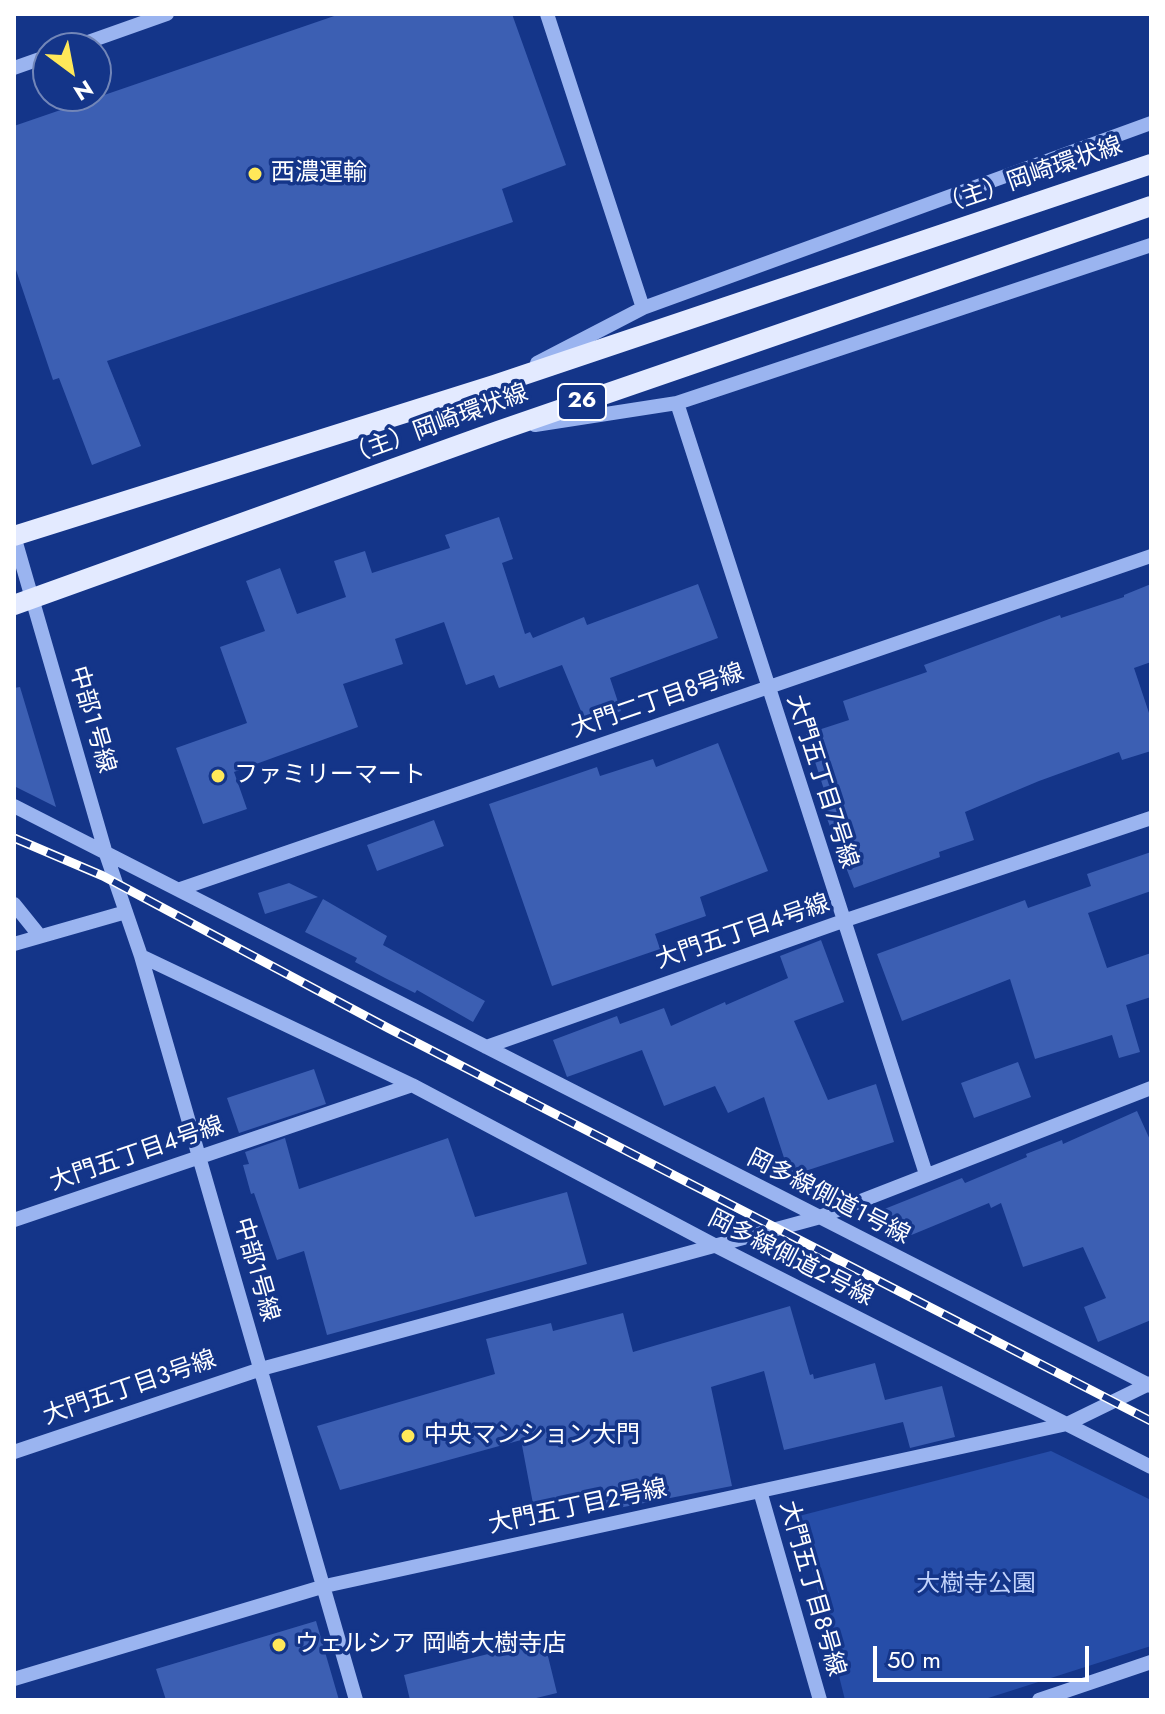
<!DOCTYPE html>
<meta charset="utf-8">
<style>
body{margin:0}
#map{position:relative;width:1165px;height:1714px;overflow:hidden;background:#143589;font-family:Jost,sans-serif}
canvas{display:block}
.frame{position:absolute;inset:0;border:16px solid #fff;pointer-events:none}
.north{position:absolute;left:32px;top:32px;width:80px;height:80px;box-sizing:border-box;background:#143589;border:2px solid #7286b8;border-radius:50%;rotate:148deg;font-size:22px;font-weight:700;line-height:32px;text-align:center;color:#fff}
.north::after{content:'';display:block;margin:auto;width:28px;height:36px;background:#ffe859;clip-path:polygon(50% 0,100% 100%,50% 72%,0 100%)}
.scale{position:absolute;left:873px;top:1646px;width:216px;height:36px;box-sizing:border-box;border:4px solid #fff;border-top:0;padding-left:10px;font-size:24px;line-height:28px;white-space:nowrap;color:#fff;-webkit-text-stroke:6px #143589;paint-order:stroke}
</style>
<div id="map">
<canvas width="1165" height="1714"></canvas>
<div class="frame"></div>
<div class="north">N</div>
<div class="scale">50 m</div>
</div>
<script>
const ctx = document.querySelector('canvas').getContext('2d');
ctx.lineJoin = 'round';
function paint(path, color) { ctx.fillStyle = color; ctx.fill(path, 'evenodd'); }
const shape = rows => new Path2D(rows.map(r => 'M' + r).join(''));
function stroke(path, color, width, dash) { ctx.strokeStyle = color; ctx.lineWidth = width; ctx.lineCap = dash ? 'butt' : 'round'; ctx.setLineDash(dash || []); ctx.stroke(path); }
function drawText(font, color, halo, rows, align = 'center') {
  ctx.font = font + ' Jost,"Noto Sans JP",sans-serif'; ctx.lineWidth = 7; ctx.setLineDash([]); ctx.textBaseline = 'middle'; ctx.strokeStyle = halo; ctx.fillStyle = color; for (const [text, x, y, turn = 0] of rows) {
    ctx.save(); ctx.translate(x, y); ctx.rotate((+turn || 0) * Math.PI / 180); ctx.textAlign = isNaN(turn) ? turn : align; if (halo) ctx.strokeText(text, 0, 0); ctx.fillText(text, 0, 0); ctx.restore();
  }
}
paint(shape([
 [1051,1451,1151,1500,1151,1646,982,1700,845,1700,799,1516]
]), '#264da8');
paint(shape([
 [340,14,512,14,566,165,502,189,513,222,107,361,141,446,92,465,59,378,53,380,14,264,14,126],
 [499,517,513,559,502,563,525,634,530,632,533,638,584,617,587,625,698,584,718,638,610,678,621,711,586,723,562,665,499,688,494,675,466,685,444,622,395,639,403,664,343,684,358,727,234,772,247,809,203,824,176,748,247,723,220,647,265,631,246,581,280,568,297,614,346,597,334,561,365,551,372,573,450,548,445,535],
 [1151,584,1151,662,1134,668,1151,719,1151,751,1122,760,1119,752,1039,781,965,812,974,840,939,852,940,857,854,888,824,811,830,808,806,734,849,720,843,701,927,672,924,665,1060,615,1061,618,1124,597,1124,595],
 [20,687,56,807,14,786,14,688],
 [718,743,768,871,700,897,706,916,655,934,660,949,552,986,489,804,597,767,600,776,653,759,656,767],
 [434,820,444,846,377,871,367,845],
 [1151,852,1151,891,1088,913,1107,968,1151,953,1151,997,1126,1005,1140,1052,1119,1058,1112,1035,1035,1059,1010,979,902,1021,877,954,1025,900,1028,908,1091,886,1087,874],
 [289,883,318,897,265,914,258,893],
 [323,899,387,936,383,945,485,1001,473,1022,417,990,415,993,385,978,355,962,357,958,305,932],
 [821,940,844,1002,794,1021,828,1100,876,1084,894,1142,790,1176,764,1097,728,1113,715,1086,664,1106,642,1050,567,1077,553,1040,617,1016,620,1024,664,1008,671,1026,725,1002,726,1005,788,978,780,956],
 [1018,1062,1031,1097,974,1118,961,1083],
 [314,1069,326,1104,239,1133,227,1098],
 [1137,1111,1151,1142,1151,1320,1098,1342,1084,1307,1106,1298,1083,1247,1023,1267,1001,1203,991,1208,989,1203,892,1243,889,1241,877,1212,962,1178,965,1183,1027,1157,1026,1154,1062,1140,1063,1144],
 [285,1138,299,1189,448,1138,475,1217,567,1192,587,1264,327,1335,304,1251,277,1260,254,1193,251,1194,243,1165,249,1164,245,1152],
 [790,1306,810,1375,813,1374,814,1379,875,1363,885,1400,942,1386,955,1437,910,1448,903,1422,784,1450,764,1371,711,1387,732,1486,603,1511,600,1496,534,1509,521,1440,340,1490,317,1426,495,1374,486,1339,551,1323,553,1331,623,1313,633,1352],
 [316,1621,339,1700,166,1700,156,1669],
 [544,1640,557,1693,528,1700,410,1700,404,1675]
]), '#3c5fb3');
stroke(shape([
 [547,14,643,308],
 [71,48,167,14],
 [14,68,48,56],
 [537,363,643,308,1151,123],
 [677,403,926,1174],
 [535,425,677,403,1151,245],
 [14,536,106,854,141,956,356,1700],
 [14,806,1151,1386],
 [180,889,1151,556],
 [14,904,39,935],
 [14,944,126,912],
 [141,956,412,1085,716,1246,1151,1467],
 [486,1047,843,921,1151,818],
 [14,1220,412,1085],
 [14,1452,261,1369,817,1218,1151,1088],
 [760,1491,820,1700],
 [14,1679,325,1586,1067,1424,1151,1383],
 [1039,1700,1151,1662]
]), '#9ab4f0', 14);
stroke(shape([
 [14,536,494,385,1151,164],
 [14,605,498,431,1151,206]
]), '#e3eaff', 20);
const rail = shape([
 [14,838,103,876,388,1028,1151,1421]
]);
stroke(rail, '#fff', 9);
stroke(rail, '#143589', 6, [18]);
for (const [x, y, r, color] of [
 [255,174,8,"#ffe859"],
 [218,776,8,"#ffe859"],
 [408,1436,8,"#ffe859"],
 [279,1645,8,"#ffe859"]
]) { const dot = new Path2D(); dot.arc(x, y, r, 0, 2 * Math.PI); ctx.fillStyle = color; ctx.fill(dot); stroke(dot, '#143589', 3); }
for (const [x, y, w] of [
 [582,402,48]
]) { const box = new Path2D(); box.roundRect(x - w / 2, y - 18, w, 36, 6); ctx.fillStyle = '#143589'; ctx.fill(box); stroke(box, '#fff', 2); }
drawText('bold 22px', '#fff', null, [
 ["26",582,402]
]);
drawText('24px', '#fff', '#143589', [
 ["西濃運輸",271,174],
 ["ファミリーマート",234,776],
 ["中央マンション大門",424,1436],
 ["ウェルシア 岡崎大樹寺店",295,1645]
], 'left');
drawText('24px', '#fff', '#143589', [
 ["（主）岡崎環状線",1031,177,-19],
 ["（主）岡崎環状線",437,426,-20],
 ["大門二丁目8号線",658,702,-19],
 ["中部１号線",91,720,74],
 ["大門五丁目7号線",821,782,72],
 ["大門五丁目4号線",743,933,-19],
 ["大門五丁目4号線",137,1155,-19],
 ["岡多線側道1号線",828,1198,27],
 ["岡多線側道2号線",790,1259,27],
 ["中部1号線",255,1270,74],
 ["大門五丁目3号線",130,1389,-19],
 ["大門五丁目2号線",578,1508,-12],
 ["大門五丁目8号線",811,1589,74]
]);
drawText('24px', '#c1d2fb', '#143589', [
 ["大樹寺公園",976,1585]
]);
</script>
